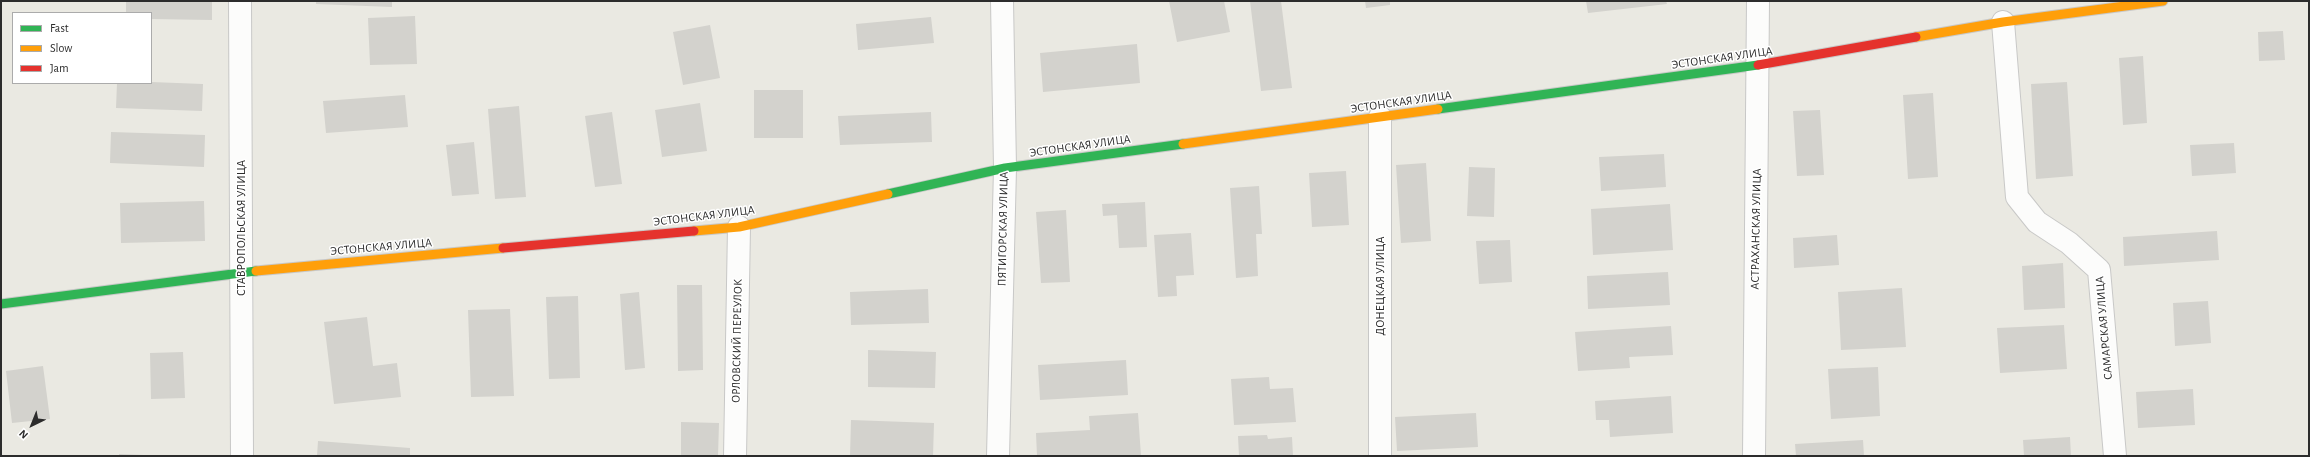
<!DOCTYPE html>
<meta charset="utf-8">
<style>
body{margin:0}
#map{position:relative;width:2310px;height:457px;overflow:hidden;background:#eae9e2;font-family:"Alegreya Sans",sans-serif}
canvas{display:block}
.frame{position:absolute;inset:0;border:2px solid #2c2c2c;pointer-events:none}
.legend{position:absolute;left:12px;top:12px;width:140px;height:72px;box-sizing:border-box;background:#fff;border:1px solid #ababab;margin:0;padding:5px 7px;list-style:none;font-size:12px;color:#2c2c2c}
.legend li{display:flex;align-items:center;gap:8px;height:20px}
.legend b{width:20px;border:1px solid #ababab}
.north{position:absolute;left:12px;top:405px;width:40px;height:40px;-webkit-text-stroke:3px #fff;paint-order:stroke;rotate:223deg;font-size:11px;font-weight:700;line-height:16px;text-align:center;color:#2c2c2c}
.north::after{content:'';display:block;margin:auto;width:14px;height:18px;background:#2c2c2c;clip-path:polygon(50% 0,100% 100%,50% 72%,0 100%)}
</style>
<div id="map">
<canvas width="2310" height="457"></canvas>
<div class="frame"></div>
<ul class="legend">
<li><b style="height:5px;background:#30b455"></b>Fast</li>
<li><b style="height:5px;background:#ff9f0a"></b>Slow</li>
<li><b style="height:5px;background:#e5322d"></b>Jam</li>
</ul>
<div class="north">N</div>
</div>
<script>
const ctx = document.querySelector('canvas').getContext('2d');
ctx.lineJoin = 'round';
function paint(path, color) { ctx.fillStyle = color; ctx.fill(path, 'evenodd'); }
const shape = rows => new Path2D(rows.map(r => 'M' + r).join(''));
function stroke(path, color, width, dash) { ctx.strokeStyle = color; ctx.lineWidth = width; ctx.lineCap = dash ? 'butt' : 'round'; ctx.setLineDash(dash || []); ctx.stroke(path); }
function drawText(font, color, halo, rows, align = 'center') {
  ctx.font = font + ' "Alegreya Sans",sans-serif'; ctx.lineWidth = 3; ctx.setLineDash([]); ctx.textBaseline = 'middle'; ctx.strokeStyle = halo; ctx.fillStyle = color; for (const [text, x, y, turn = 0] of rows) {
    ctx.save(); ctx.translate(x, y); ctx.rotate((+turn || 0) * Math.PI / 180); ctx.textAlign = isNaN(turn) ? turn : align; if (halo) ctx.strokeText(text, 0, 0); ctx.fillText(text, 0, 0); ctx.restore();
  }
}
paint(shape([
 [126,1,212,1,212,20,151,19,151,13,126,13],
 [316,1,392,1,392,7,316,4],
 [1169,1,1224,1,1230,32,1177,42],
 [1250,1,1281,1,1292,88,1261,91],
 [1365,1,1390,1,1390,5,1366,8],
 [1586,1,1666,1,1667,4,1588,13],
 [415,16,417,64,370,65,368,18],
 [931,17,934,43,858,50,856,24],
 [710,25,720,78,683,85,673,32],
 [2283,31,2285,60,2259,61,2258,32],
 [1137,44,1140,83,1043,92,1040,53],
 [2143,56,2147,123,2123,125,2119,58],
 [151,82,203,84,202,111,116,108,117,83],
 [2067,82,2073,176,2036,179,2031,84],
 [754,90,803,90,803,138,754,138],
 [1933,93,1938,177,1908,179,1903,95],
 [405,95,408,127,326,133,323,101],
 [700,103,707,151,662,157,655,110],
 [519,106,526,197,495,199,488,109],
 [1820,110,1824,175,1797,176,1793,111],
 [612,112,622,184,595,187,585,116],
 [931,112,932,142,840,145,838,116],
 [111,132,205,135,204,167,110,163],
 [474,142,479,194,452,196,446,145],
 [2234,143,2236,173,2192,176,2190,145],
 [1664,154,1666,187,1601,191,1599,157],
 [1426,163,1431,241,1401,243,1396,165],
 [1469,167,1495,168,1494,217,1467,216],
 [1346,171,1349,225,1312,227,1309,173],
 [1259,186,1262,234,1256,234,1258,276,1236,278,1230,188],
 [204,201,205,241,121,243,120,203],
 [1145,202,1147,247,1119,248,1117,215,1103,216,1102,204],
 [1670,204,1673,250,1593,255,1591,209],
 [1066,210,1070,282,1041,283,1036,212],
 [2217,231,2219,260,2124,266,2123,237],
 [1191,233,1194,275,1176,276,1177,296,1158,297,1154,235],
 [1837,235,1839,265,1794,268,1793,238],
 [1510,240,1512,282,1479,284,1476,241],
 [2063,263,2065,308,2024,310,2022,266],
 [1668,272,1670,305,1588,309,1587,276],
 [677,285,702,285,703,370,678,371],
 [1902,288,1906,347,1841,350,1838,292],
 [928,289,929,323,851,325,850,292],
 [639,292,645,368,625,370,620,294],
 [578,296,580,378,549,379,546,297],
 [2208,301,2211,343,2175,346,2173,303],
 [510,309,514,396,471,397,468,310],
 [367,317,373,366,397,363,401,397,334,404,324,322],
 [2064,325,2067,369,2000,373,1997,328],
 [1671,326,1673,355,1629,357,1630,368,1578,371,1575,332],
 [868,350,936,352,935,388,868,387],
 [183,352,185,398,151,399,150,353],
 [1126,360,1128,395,1040,400,1038,365],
 [43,366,50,419,12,423,6,371],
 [1878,367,1880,416,1831,419,1828,369],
 [1269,377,1270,389,1293,388,1296,422,1234,425,1231,379],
 [2193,389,2195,425,2138,428,2136,392],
 [1671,396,1673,433,1610,437,1609,420,1596,420,1595,401],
 [1138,413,1141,456,1037,456,1036,433,1090,430,1089,416],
 [1476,413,1478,447,1397,451,1395,417],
 [851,420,934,423,933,456,850,456],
 [681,422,719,423,718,456,681,456],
 [1267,435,1268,439,1292,437,1293,456,1239,456,1238,436],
 [2070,437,2071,456,2024,456,2023,440],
 [1863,440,1864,456,1796,456,1795,444],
 [318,441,410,448,410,456,317,456],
 [119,454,144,455,144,456,119,456]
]), '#d3d2cd');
const street = shape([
 [240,1,242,456],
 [2003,22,2017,197,2037,222,2069,243,2099,270,2115,456],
 [735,456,739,227],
 [998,456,1005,168,1002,1],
 [1380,456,1380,117],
 [1754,456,1758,1]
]);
const fast = shape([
 [1438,109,1758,65],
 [888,194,1005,168,1183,144],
 [1,304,256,271]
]);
const slow = shape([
 [1916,37,2003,22,2163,1],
 [1183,144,1438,109],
 [694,231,739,227,888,194],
 [256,271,503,248]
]);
const jam = shape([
 [1758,65,1916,37],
 [503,248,694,231]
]);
stroke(street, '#c8c8c7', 24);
stroke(fast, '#c8c8c7', 11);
stroke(slow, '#c8c8c7', 11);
stroke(jam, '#c8c8c7', 11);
stroke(street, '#fcfcfb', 22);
stroke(fast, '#30b455', 9);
stroke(slow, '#ff9f0a', 9);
stroke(jam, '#e5322d', 9);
drawText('12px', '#2c2c2c', '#fff', [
 ["ЭСТОНСКАЯ УЛИЦА",1722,58,-8],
 ["ЭСТОНСКАЯ УЛИЦА",1401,102,-8],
 ["ЭСТОНСКАЯ УЛИЦА",1080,146,-8],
 ["ЭСТОНСКАЯ УЛИЦА",704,216,-7],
 ["СТАВРОПОЛЬСКАЯ УЛИЦА",241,228,-90],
 ["ПЯТИГОРСКАЯ УЛИЦА",1003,229,-89],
 ["АСТРАХАНСКАЯ УЛИЦА",1756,229,-89],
 ["ЭСТОНСКАЯ УЛИЦА",381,247,-5],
 ["ДОНЕЦКАЯ УЛИЦА",1380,286,-90],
 ["САМАРСКАЯ УЛИЦА",2104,328,-95],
 ["ОРЛОВСКИЙ ПЕРЕУЛОК",737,341,-89]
]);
</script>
